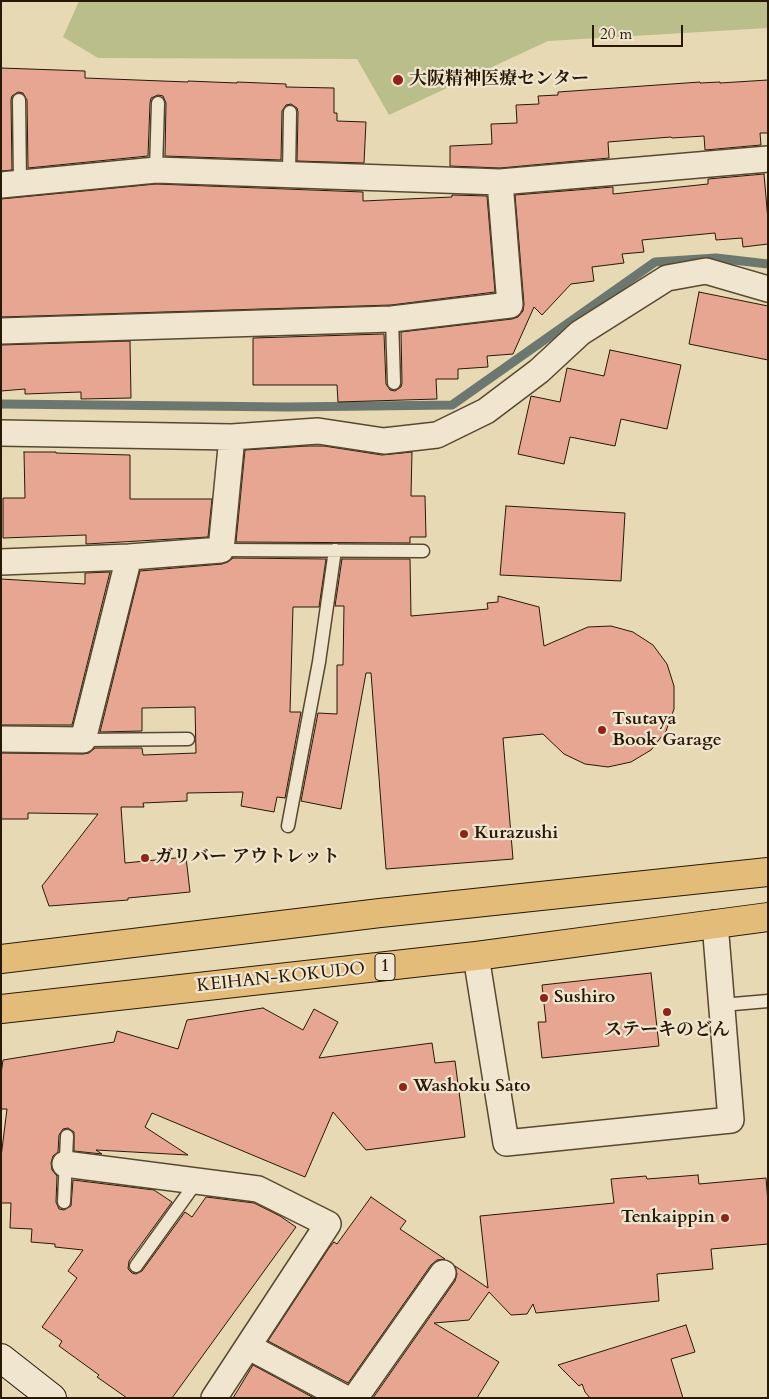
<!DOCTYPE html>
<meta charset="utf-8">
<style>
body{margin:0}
#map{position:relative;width:769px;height:1399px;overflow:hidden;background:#e8d9b5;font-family:Cardo,serif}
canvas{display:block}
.frame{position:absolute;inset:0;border:2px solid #271904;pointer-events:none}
.scale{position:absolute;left:592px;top:25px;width:91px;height:22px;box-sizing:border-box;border:2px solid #271904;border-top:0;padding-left:6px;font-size:15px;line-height:18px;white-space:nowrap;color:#271904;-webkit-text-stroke:4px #f0e6cf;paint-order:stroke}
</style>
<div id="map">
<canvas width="769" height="1399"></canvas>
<div class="frame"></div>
<div class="scale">20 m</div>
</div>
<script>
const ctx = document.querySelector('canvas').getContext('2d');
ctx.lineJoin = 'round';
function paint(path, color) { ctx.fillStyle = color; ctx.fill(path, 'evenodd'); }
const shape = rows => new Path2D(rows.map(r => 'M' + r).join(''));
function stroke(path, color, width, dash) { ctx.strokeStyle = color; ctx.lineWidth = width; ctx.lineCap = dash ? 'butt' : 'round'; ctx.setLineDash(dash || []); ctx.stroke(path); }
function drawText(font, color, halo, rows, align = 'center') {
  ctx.font = font + ' Cardo,"Noto Serif JP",serif'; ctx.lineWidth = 4.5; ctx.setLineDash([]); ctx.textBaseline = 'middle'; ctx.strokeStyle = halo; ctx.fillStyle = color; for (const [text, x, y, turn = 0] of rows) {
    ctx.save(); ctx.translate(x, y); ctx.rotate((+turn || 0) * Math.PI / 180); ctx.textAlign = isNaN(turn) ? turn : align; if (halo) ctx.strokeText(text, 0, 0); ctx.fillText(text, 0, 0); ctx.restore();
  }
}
paint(shape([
 [79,1,768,1,768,28,548,41,389,115,357,59,98,58,63,37]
]), '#babe8b');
stroke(shape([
 [1,404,288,407,452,405,655,262,716,258,768,264]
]), '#6c786f', 9);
const building = shape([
 [1,68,85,71,85,78,188,82,188,81,237,83,237,82,286,84,286,87,334,88,334,113,337,113,337,121,366,122,364,163,297,161,298,112,297,108,291,104,286,105,282,111,281,160,165,156,166,103,163,96,158,95,151,98,150,103,148,156,28,168,27,100,23,93,18,92,12,96,11,100,12,170,1,171,1,68],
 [768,80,768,133,760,133,761,145,705,150,704,136,672,138,671,137,608,142,609,158,500,168,450,166,450,146,492,144,491,124,517,123,516,105,539,104,538,96,558,95,558,92,700,82,700,83,720,82,720,83,768,80],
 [764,174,768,220,768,244,743,247,742,238,716,240,715,233,642,240,644,252,622,254,624,263,592,267,594,281,571,284,542,315,534,307,513,354,487,356,488,367,458,369,458,379,436,379,437,399,338,402,337,385,253,385,253,338,384,334,386,384,390,390,395,391,401,387,402,383,401,332,512,319,518,317,523,311,524,304,515,195,613,187,613,194,708,184,708,179,764,174],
 [156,184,363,192,363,201,452,197,452,195,487,196,495,292,391,305,1,317,1,199,156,184],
 [699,292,768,306,768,360,689,344,699,292],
 [130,341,131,398,81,399,81,392,25,394,25,389,1,391,1,345,130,341],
 [610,350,681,365,667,429,621,419,615,446,570,437,564,464,518,454,531,396,560,402,567,368,604,376,610,350],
 [307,446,324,446,382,455,412,452,411,496,425,496,426,537,410,537,410,543,236,542,245,450,307,446],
 [24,452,56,452,56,453,130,455,130,499,212,499,208,537,86,544,86,535,3,538,3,498,25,498,24,452],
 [506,506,625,513,621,581,500,575,506,506],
 [233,558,326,559,319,607,293,607,290,712,301,712,285,798,277,797,274,812,241,806,243,792,187,793,187,801,143,803,144,807,121,807,125,863,186,857,190,892,128,898,128,900,49,906,42,886,98,814,28,813,28,819,1,819,1,753,83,754,89,753,95,748,142,748,143,755,196,753,195,707,142,708,142,731,100,732,140,571,222,564,228,562,233,558],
 [342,559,410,559,411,616,488,609,487,603,498,602,498,596,539,607,544,646,588,627,611,626,633,632,653,645,667,664,674,686,674,709,666,731,651,750,631,762,608,767,585,764,564,754,543,734,503,738,513,859,386,869,371,673,366,673,341,809,301,801,318,713,337,714,337,665,343,665,344,606,335,606,342,559],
 [110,572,72,725,1,725,1,579,85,584,85,573,110,572],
 [651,973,659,1046,542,1058,538,1022,546,1022,542,985,651,973],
 [263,1008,303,1030,314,1009,338,1022,319,1058,432,1043,435,1063,455,1061,465,1137,366,1150,333,1112,305,1177,152,1113,145,1127,188,1155,96,1150,102,1154,74,1151,74,1132,68,1128,63,1129,59,1135,58,1152,53,1156,51,1163,52,1170,57,1176,56,1202,59,1209,64,1210,71,1206,73,1180,154,1190,172,1202,129,1261,128,1269,132,1273,136,1274,142,1271,185,1212,192,1217,206,1197,254,1203,280,1216,296,1227,172,1398,127,1398,97,1377,99,1375,59,1346,62,1341,42,1327,77,1278,68,1271,83,1250,55,1247,55,1244,31,1242,32,1229,10,1228,11,1203,1,1203,1,1157,7,1109,1,1109,1,1074,3,1060,114,1042,117,1031,178,1049,187,1020,263,1008],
 [698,1175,699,1184,766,1178,768,1202,768,1244,711,1249,713,1269,657,1274,659,1301,536,1313,533,1304,527,1314,511,1315,489,1292,469,1320,434,1323,499,1362,477,1398,373,1398,455,1281,457,1274,455,1266,488,1288,480,1216,614,1203,611,1179,646,1176,647,1179,698,1175],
 [371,1197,406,1221,400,1229,445,1259,437,1260,431,1265,348,1383,268,1341,329,1248,334,1242,337,1244,371,1197],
 [686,1325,695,1352,671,1359,683,1398,590,1398,585,1392,582,1384,579,1386,558,1365,686,1325],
 [253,1365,314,1398,233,1398,253,1365]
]);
paint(building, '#e6a692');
stroke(building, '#271904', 1);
const lane = shape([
 [19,100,20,182],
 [156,170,158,103],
 [289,175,290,112],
 [392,319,394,383],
 [221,550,423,551],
 [83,740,188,739],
 [288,826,319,662,335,550],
 [722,1005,768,1001],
 [64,1202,67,1136],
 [136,1266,197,1181]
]);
const street = shape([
 [1,185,156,170,500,182,768,159],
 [1,331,392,319,510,305,500,182],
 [1,433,232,437,318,431,384,441,437,435,486,411,539,371,580,333,667,278,706,271,768,289],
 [1,562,129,557,221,550,232,437],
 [1,739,83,740,129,557],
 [476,956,506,1143,731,1120,715,923],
 [65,1164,258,1189,328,1224,214,1398],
 [249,1347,345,1398],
 [355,1398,443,1273]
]);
const secondary = shape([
 [1,1358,52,1398]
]);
const highway = shape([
 [1,959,380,913,768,872],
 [1,1009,476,956,768,917]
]);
stroke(lane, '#574930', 15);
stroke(street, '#574930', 28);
stroke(secondary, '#271904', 30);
stroke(highway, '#271904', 30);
stroke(lane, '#f0e6cf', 12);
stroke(street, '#f0e6cf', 25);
stroke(secondary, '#f0e6cf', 28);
stroke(highway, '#e4bc7a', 28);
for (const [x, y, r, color] of [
 [398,80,6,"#8f2418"],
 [602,730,5,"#8f2418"],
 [464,834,5,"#8f2418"],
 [145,858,5,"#8f2418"],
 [544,998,5,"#8f2418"],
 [667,1012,5,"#8f2418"],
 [403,1087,5,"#8f2418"],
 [725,1218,5,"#8f2418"]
]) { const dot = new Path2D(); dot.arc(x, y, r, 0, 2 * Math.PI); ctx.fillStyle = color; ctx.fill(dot); stroke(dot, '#f0e6cf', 2); }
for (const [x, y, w] of [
 [385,967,20]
]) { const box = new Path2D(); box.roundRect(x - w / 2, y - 13.5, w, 27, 4); ctx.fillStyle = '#f0e6cf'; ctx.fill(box); stroke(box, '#271904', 1); }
drawText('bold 16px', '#271904', null, [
 ["1",385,967]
]);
drawText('bold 18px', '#271904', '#f0e6cf', [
 ["大阪精神医療センター",409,80],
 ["Tsutaya",612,720],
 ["Book Garage",612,741],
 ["Kurazushi",474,834],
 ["ガリバー アウトレット",155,858],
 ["Sushiro",554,998],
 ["ステーキのどん",667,1031,"center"],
 ["Washoku Sato",413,1087],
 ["Tenkaippin",715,1218,"right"]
], 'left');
drawText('18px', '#271904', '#f0e6cf', [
 ["KEIHAN-KOKUDO",281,978,-6]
]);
</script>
